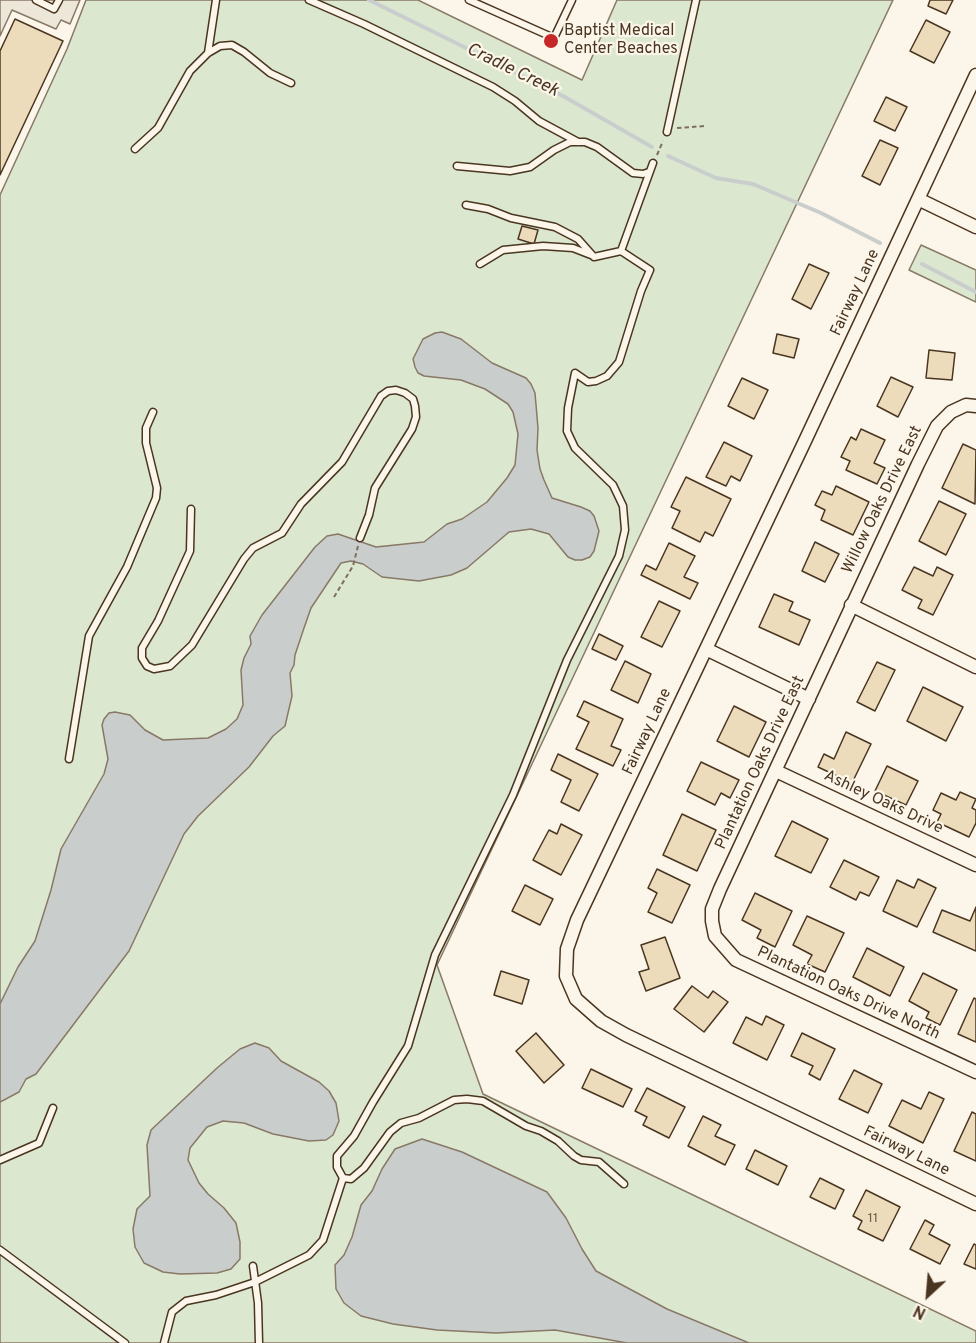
<!DOCTYPE html>
<style>
body{margin:0}
#map{position:relative;width:976px;height:1343px;overflow:hidden;background:#fbf6e9;font-family:Overpass,sans-serif}
canvas{display:block}
.north{position:absolute;left:898px;top:1265px;width:60px;height:60px;-webkit-text-stroke:4px #fbf6e9;paint-order:stroke;rotate:206deg;font-size:16px;font-weight:700;line-height:24px;text-align:center;color:#4a3520}
.north::after{content:'';display:block;margin:auto;width:21px;height:27px;background:#4a3520;clip-path:polygon(50% 0,100% 100%,50% 72%,0 100%)}
</style>
<div id="map">
<canvas width="976" height="1343"></canvas>
<div class="north">N</div>
</div>
<script>
const ctx = document.querySelector('canvas').getContext('2d');
ctx.lineJoin = 'round';
function paint(path, color) { ctx.fillStyle = color; ctx.fill(path, 'evenodd'); }
const shape = rows => new Path2D(rows.map(r => 'M' + r).join(''));
function stroke(path, color, width, dash) { ctx.strokeStyle = color; ctx.lineWidth = width; ctx.lineCap = dash ? 'butt' : 'round'; ctx.setLineDash(dash || []); ctx.stroke(path); }
function drawText(font, color, halo, rows, align = 'center') {
  ctx.font = font + ' Overpass,sans-serif'; ctx.lineWidth = 4.5; ctx.setLineDash([]); ctx.textBaseline = 'middle'; ctx.strokeStyle = halo; ctx.fillStyle = color; for (const [text, x, y, turn = 0] of rows) {
    ctx.save(); ctx.translate(x, y); ctx.rotate((+turn || 0) * Math.PI / 180); ctx.textAlign = isNaN(turn) ? turn : align; if (halo) ctx.strokeText(text, 0, 0); ctx.fillText(text, 0, 0); ctx.restore();
  }
}
const green = shape([
 [86,0,418,0,582,80,617,0,893,0,437,965,483,1094,976,1331,976,1343,0,1343,0,195,67,49,86,0],
 [921,245,976,270,976,302,909,270,921,245]
]);
paint(green, '#dce7d0');
stroke(green, '#887966', 1.5);
const parking = shape([
 [0,0,80,0,70,24,61,20,56,29,12,10,0,36,0,0]
]);
paint(parking, '#ede7d9');
stroke(parking, '#887966', 1.5);
const water = shape([
 [442,332,461,339,492,363,526,378,531,384,535,393,538,428,537,450,540,469,544,480,552,498,581,507,590,511,594,516,599,531,594,551,590,557,582,560,575,560,568,557,549,534,531,529,509,532,467,568,451,575,419,581,382,577,363,564,351,561,341,563,311,608,304,628,295,655,294,665,290,673,292,696,285,726,273,736,249,767,198,816,184,834,129,951,36,1074,26,1079,19,1092,0,1102,0,1004,18,967,35,941,51,890,61,849,104,774,108,759,102,725,104,719,109,713,115,712,130,715,145,730,163,740,208,738,226,729,237,719,243,705,241,670,244,658,251,644,250,636,262,615,315,547,327,536,338,534,376,547,424,542,447,524,462,519,487,502,507,478,515,465,518,434,513,412,508,404,485,389,461,380,424,376,418,373,415,367,413,359,423,339,435,333,442,332],
 [255,1043,269,1048,281,1061,319,1082,329,1091,336,1103,339,1121,333,1135,326,1140,309,1141,273,1134,244,1123,223,1121,207,1127,190,1148,188,1160,199,1183,208,1194,224,1208,236,1223,240,1242,240,1259,231,1269,217,1273,180,1274,163,1272,144,1263,135,1247,133,1229,137,1209,150,1196,147,1145,151,1130,217,1068,240,1049,255,1043],
 [422,1139,462,1152,547,1192,566,1218,582,1249,596,1271,667,1309,749,1343,627,1343,555,1330,496,1333,437,1330,393,1324,361,1316,344,1303,336,1289,335,1265,344,1255,352,1237,361,1205,372,1191,382,1169,395,1149,422,1139]
]);
paint(water, '#c9cecd');
stroke(water, '#887966', 1.5);
stroke(shape([
 [369,0,563,96,652,147],
 [668,156,716,178,753,184,821,213,880,243],
 [922,264,976,292]
]), '#c9cecd', 4);
const building = shape([
 [930,0,953,0,946,14,928,6,930,0],
 [15,19,63,41,0,175,0,51,15,19],
 [926,20,950,32,934,63,910,51,926,20],
 [886,97,907,107,895,131,874,121,886,97],
 [880,140,898,148,880,185,862,176,880,140],
 [522,226,538,230,534,244,518,239,522,226],
 [809,264,829,273,811,309,792,299,809,264],
 [777,334,799,339,794,358,773,353,777,334],
 [929,350,955,353,952,380,926,378,929,350],
 [891,377,913,387,898,417,877,406,891,377],
 [742,378,768,390,754,419,728,406,742,378],
 [861,429,885,440,874,463,885,468,877,484,846,470,850,461,841,457,851,437,856,440,861,429],
 [724,442,752,456,740,481,731,476,726,486,706,477,724,442],
 [963,444,976,450,975,504,942,488,963,444],
 [686,477,731,499,713,536,705,532,700,542,672,528,680,511,671,507,686,477],
 [836,486,869,502,853,535,821,520,825,510,815,505,822,491,832,495,836,486],
 [939,501,966,514,946,555,919,541,939,501],
 [815,542,839,554,825,582,802,571,815,542],
 [669,543,695,556,684,577,698,583,690,599,641,575,646,565,656,570,669,543],
 [914,567,933,576,937,567,953,575,933,615,918,608,922,600,902,590,914,567],
 [774,594,793,602,789,611,810,620,799,645,759,627,774,594],
 [659,601,680,611,662,647,641,637,659,601],
 [599,634,623,646,616,660,592,649,599,634],
 [625,661,651,674,638,703,611,690,625,661],
 [877,662,895,670,875,711,857,702,877,662],
 [923,687,963,707,946,741,907,721,923,687],
 [584,701,623,719,611,746,621,750,613,766,576,749,589,722,577,716,584,701],
 [734,706,766,722,749,757,717,741,734,706],
 [846,732,871,744,852,783,818,767,824,754,834,759,846,732],
 [558,754,598,774,579,811,561,802,571,780,551,770,558,754],
 [701,762,739,780,730,798,721,793,715,805,687,791,701,762],
 [887,766,918,781,906,805,875,791,887,766],
 [960,792,976,799,972,808,976,810,976,823,969,837,937,822,941,814,933,810,941,793,956,800,960,792],
 [682,814,716,830,697,871,663,855,682,814],
 [792,821,828,839,811,873,775,856,792,821],
 [561,824,582,835,561,875,533,860,549,830,557,834,561,824],
 [844,860,879,877,869,896,860,892,856,900,830,887,844,860],
 [657,869,690,885,672,923,648,912,657,893,648,888,657,869],
 [918,879,936,888,917,927,883,911,897,880,914,888,918,879],
 [525,885,553,899,540,925,512,911,525,885],
 [755,893,792,911,775,947,757,938,761,930,742,920,755,893],
 [976,907,976,951,933,932,942,910,970,921,976,907],
 [807,916,844,933,825,972,807,964,812,955,793,945,807,916],
 [665,937,680,978,646,991,639,972,649,969,641,945,665,937],
 [867,948,904,967,890,996,853,977,867,948],
 [501,971,529,980,522,1004,494,995,501,971],
 [923,973,957,990,940,1025,926,1018,929,1012,909,1001,923,973],
 [692,986,708,998,713,991,728,1002,704,1032,674,1009,692,986],
 [974,998,976,999,976,1042,958,1034,974,998],
 [766,1016,784,1025,767,1060,733,1043,746,1017,762,1025,766,1016],
 [536,1033,564,1065,544,1083,516,1051,536,1033],
 [802,1033,835,1049,820,1080,809,1074,813,1066,791,1056,802,1033],
 [591,1069,632,1089,623,1107,582,1088,591,1069],
 [854,1070,882,1084,868,1113,839,1099,854,1070],
 [647,1088,685,1107,669,1138,643,1125,647,1117,635,1111,647,1088],
 [929,1092,944,1099,923,1143,889,1126,902,1100,921,1109,929,1092],
 [972,1112,976,1114,976,1161,954,1151,972,1112],
 [703,1116,721,1125,715,1136,735,1145,725,1165,688,1146,703,1116],
 [755,1150,787,1166,778,1185,746,1169,755,1150],
 [820,1178,844,1190,835,1209,810,1197,820,1178],
 [866,1190,900,1207,883,1241,858,1229,862,1221,853,1216,866,1190],
 [925,1220,934,1225,929,1234,950,1245,940,1264,910,1249,925,1220],
 [974,1244,976,1245,976,1269,964,1264,974,1244]
]);
paint(building, '#ecdcbc');
stroke(building, '#4a3520', 1.5);
const lane = shape([
 [36,0,54,9,59,0],
 [309,0,364,24,493,87,515,101,539,121,578,142],
 [469,0,554,38,572,0],
 [208,53,216,0],
 [667,132,696,0],
 [135,149,158,128,190,71,208,53,220,46,232,45,244,52,270,73,291,83],
 [457,166,510,171,530,167,554,150,570,142,585,142,597,147,633,173,643,174,649,172],
 [466,205,488,209,511,218,555,227,578,239,594,257,621,251],
 [480,264,503,250,543,246,573,248,591,255],
 [191,509,190,551,158,621,142,648,142,658,147,666,154,669,170,666,192,645,244,559,253,548,282,533,301,504,342,462,381,396,388,391,396,390,405,393,413,399,415,406,416,417,412,429,375,488,369,515,360,538],
 [69,759,89,636,127,567,156,498,157,488,146,443,146,428,153,412],
 [0,1160,39,1143,53,1108],
 [343,1178,351,1179,364,1168,390,1132,401,1123,419,1118,454,1100,467,1099,483,1101,526,1126,541,1131,558,1141,574,1156,581,1160,599,1162,624,1184],
 [0,1250,125,1343],
 [253,1266,258,1303,259,1343],
 [164,1343,172,1312,186,1301,216,1295,255,1282,309,1255,323,1240,343,1178,337,1167,337,1156,354,1136,373,1102,408,1046,435,955,513,795,567,660,619,556,625,530,623,506,613,485,575,448,567,431,568,408,575,373,588,382,596,381,607,376,619,362,641,291,650,270,621,251,653,163]
]);
const street = shape([
 [976,75,804,443,577,920,567,949,566,976,576,999,601,1021,626,1035,976,1204],
 [918,199,976,227],
 [976,406,966,405,951,412,937,426,918,464,720,889,712,909,712,921,715,936,736,960,976,1072],
 [851,605,976,667],
 [706,649,809,699],
 [776,771,976,865]
]);
stroke(lane, '#4a3520', 9);
stroke(street, '#4a3520', 15);
stroke(shape([
 [677,128,705,126],
 [657,155,663,141],
 [334,597,353,566,358,546]
]), '#7f6f5c', 2, [4.5, 3]);
stroke(lane, '#fbf6e9', 6);
stroke(street, '#fbf6e9', 12);
for (const [x, y, r, color] of [
 [551,41,8,"#c62828"]
]) { const dot = new Path2D(); dot.arc(x, y, r, 0, 2 * Math.PI); ctx.fillStyle = color; ctx.fill(dot); stroke(dot, '#fbf6e9', 2); }
drawText('14px', '#725f47', null, [
 ["11",873,1219]
]);
drawText('16px', '#4a3520', '#fbf6e9', [
 ["Baptist Medical",564,32],
 ["Center Beaches",564,50]
], 'left');
drawText('16px', '#4a3520', '#fbf6e9', [
 ["Fairway Lane",856,293,-65],
 ["Willow Oaks Drive East",883,500,-64],
 ["Fairway Lane",648,732,-65],
 ["Plantation Oaks Drive East",761,763,-65],
 ["Ashley Oaks Drive",883,803,25],
 ["Plantation Oaks Drive North",848,994,25],
 ["Fairway Lane",906,1152,26]
]);
drawText('italic 18px', '#4a3520', '#fbf6e9', [
 ["Cradle Creek",512,71,26]
]);
</script>
